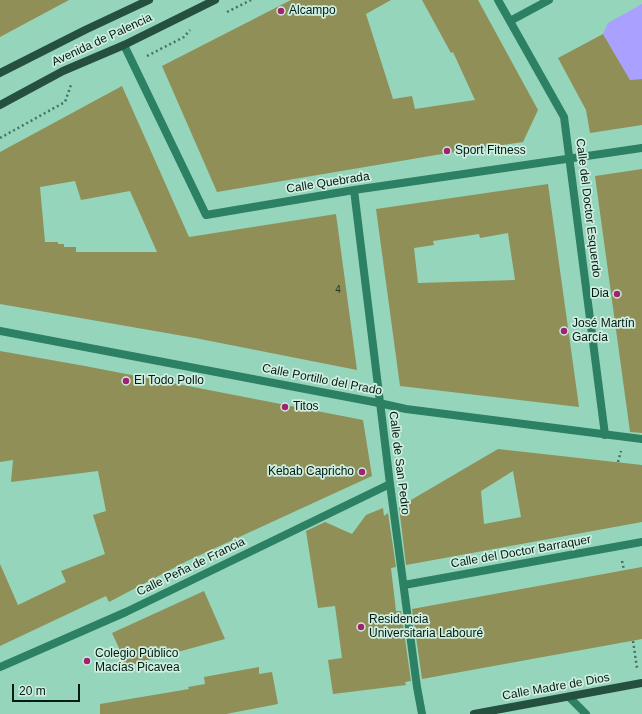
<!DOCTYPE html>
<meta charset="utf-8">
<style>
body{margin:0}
#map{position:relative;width:642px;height:714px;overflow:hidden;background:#95d5bb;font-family:Arial,sans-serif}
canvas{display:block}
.scale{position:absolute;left:12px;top:684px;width:68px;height:18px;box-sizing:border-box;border:2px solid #021c13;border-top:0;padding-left:5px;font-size:12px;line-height:14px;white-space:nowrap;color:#021c13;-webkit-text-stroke:3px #cfeee0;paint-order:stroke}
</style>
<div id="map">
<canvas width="642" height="714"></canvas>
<div class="scale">20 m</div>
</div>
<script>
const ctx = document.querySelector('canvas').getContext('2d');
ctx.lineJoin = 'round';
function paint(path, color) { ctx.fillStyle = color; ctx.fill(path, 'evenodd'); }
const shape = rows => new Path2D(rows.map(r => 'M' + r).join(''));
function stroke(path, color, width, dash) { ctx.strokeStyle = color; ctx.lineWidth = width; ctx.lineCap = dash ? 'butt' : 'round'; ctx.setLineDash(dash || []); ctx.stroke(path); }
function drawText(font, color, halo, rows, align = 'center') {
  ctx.font = font + ' Arial,sans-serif'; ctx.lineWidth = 3.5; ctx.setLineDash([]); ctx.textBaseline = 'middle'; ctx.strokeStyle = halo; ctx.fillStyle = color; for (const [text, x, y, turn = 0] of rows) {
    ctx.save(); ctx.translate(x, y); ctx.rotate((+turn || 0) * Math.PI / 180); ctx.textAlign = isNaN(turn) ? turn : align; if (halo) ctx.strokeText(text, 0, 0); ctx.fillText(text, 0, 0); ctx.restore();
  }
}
paint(shape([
 [642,4,642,79,630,80,603,34,608,23]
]), '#a9a0ff');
paint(shape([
 [0,0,69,0,0,37],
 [291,0,391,0,366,14,393,99,412,96,415,109,475,100,453,52,451,53,422,0,478,0,538,110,523,142,436,155,217,192,162,66],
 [603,34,630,80,642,79,642,125,590,133,586,110,558,58],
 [122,86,189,237,336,214,357,370,195,338,0,304,0,152],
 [75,181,81,200,130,191,157,252,76,252,76,247,64,247,64,244,58,244,58,242,45,242,40,187],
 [642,169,642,433,630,432,595,176],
 [548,184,579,407,400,386,376,209],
 [508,233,515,280,418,283,414,248,434,245,433,241,479,234,480,238],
 [0,351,85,366,363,420,372,476,187,561,109,602,106,596,0,646,0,564,18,605,66,582,61,571,105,554,93,515,106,511,98,471,11,482,13,460,0,462],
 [498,449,642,465,642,522,406,565,399,507],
 [513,471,521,517,484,524,481,491],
 [383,508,384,516,388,513,396,567,391,568,396,611,401,611,411,681,405,682,406,685,333,694,328,660,342,658,335,606,318,608,306,531,325,522,352,534,366,515],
 [642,567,642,639,422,679,412,609],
 [204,591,225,639,123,667,119,648,112,633],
 [259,667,259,674,272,672,278,704,226,714,100,714,100,704,189,689,188,687,205,684,204,677]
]), '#908f57');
stroke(shape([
 [227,12,251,0],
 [147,56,184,37,190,30],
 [0,138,65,102,71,85],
 [618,462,621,451],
 [622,561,624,570],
 [633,641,637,668]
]), '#467261', 2.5, [2, 3]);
stroke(shape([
 [498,0,564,117,605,435],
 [510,21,549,0],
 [124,45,206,215,354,190,642,148],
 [354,190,390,484,417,687,422,714],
 [0,331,379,403,406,409,642,439],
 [404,585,642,542],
 [0,667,126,612,390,484],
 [569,697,586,714]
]), '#2c8063', 8);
stroke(shape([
 [0,73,85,30,149,0],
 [0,105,63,71,124,45,215,0],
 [474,714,642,683]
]), '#255040', 8);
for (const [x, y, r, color] of [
 [281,11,4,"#a12172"],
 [447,151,4,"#a12172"],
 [617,294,4,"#a12172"],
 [564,331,4,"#a12172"],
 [126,381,4,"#a12172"],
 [285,407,4,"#a12172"],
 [362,472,4,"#a12172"],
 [361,627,4,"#a12172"],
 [87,661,4,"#a12172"]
]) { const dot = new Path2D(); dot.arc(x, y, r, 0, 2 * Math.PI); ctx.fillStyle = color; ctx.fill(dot); stroke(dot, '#cfeee0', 1.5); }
drawText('10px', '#263924', null, [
 ["4",338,290]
]);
drawText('12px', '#021c13', '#cfeee0', [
 ["Alcampo",289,11],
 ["Sport Fitness",455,151],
 ["Dia",609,294,"right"],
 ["José Martín",572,324],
 ["García",572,338],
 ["El Todo Pollo",134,381],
 ["Titos",293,407],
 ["Kebab Capricho",354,472,"right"],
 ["Residencia",369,620],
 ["Universitaria Labouré",369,634],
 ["Colegio Público",95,654],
 ["Macías Picavea",95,668]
], 'left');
drawText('12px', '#021c13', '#cfeee0', [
 ["Avenida de Palencia",102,40,-25],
 ["Calle Quebrada",328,183,-9],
 ["Calle del Doctor Esquerdo",588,208,83],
 ["Calle Portillo del Prado",322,380,11],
 ["Calle de San Pedro",399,463,83],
 ["Calle del Doctor Barraquer",521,552,-10],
 ["Calle Peña de Francia",191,567,-26],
 ["Calle Madre de Dios",556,687,-10]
]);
</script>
